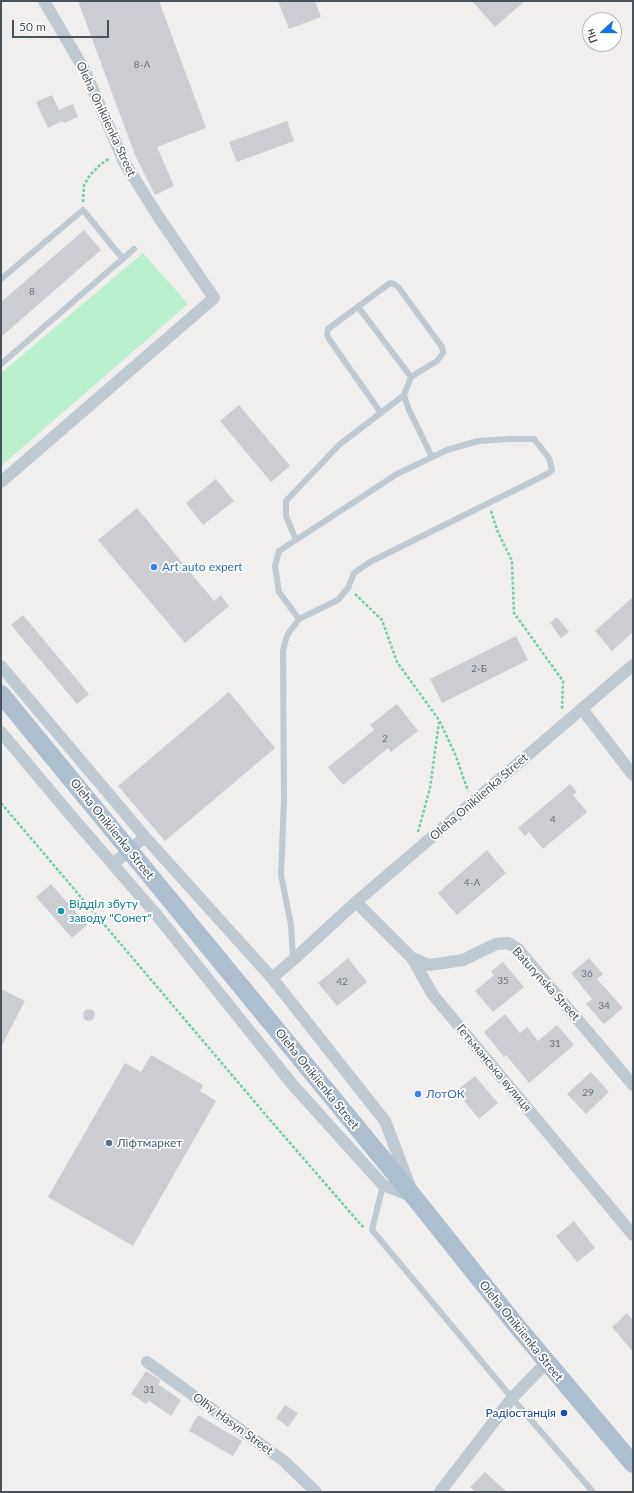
<!DOCTYPE html>
<meta charset="utf-8">
<style>
body{margin:0}
#map{position:relative;width:634px;height:1493px;overflow:hidden;background:#f1eeee;font-family:Lato,sans-serif}
canvas{display:block}
.frame{position:absolute;inset:0;border:2px solid #46525c;pointer-events:none}
.north{position:absolute;left:582px;top:12px;width:40px;height:40px;box-sizing:border-box;background:#fff;border:1px solid #b5babe;border-radius:50%;rotate:249deg;font-size:11px;font-weight:700;line-height:16px;text-align:center;color:#46525c}
.north::after{content:'';display:block;margin:auto;width:14px;height:18px;background:#1473e5;clip-path:polygon(50% 0,100% 100%,50% 72%,0 100%)}
.scale{position:absolute;left:12px;top:20px;width:97px;height:18px;box-sizing:border-box;border:2px solid #46525c;border-top:0;padding-left:5px;font-size:12px;line-height:14px;white-space:nowrap;color:#46525c;-webkit-text-stroke:3px #fff;paint-order:stroke}
</style>
<div id="map">
<canvas width="634" height="1493"></canvas>
<div class="frame"></div>
<div class="north">Пн</div>
<div class="scale">50 m</div>
</div>
<script>
const ctx = document.querySelector('canvas').getContext('2d');
ctx.lineJoin = 'round';
function paint(path, color) { ctx.fillStyle = color; ctx.fill(path, 'evenodd'); }
const shape = rows => new Path2D(rows.map(r => 'M' + r).join(''));
function stroke(path, color, width, dash) { ctx.strokeStyle = color; ctx.lineWidth = width; ctx.lineCap = dash ? 'butt' : 'round'; ctx.setLineDash(dash || []); ctx.stroke(path); }
function drawText(font, color, halo, rows, align = 'center') {
  ctx.font = font + ' Lato,sans-serif'; ctx.lineWidth = 3.5; ctx.setLineDash([]); ctx.textBaseline = 'middle'; ctx.strokeStyle = halo; ctx.fillStyle = color; for (const [text, x, y, turn = 0] of rows) {
    ctx.save(); ctx.translate(x, y); ctx.rotate((+turn || 0) * Math.PI / 180); ctx.textAlign = isNaN(turn) ? turn : align; if (halo) ctx.strokeText(text, 0, 0); ctx.fillText(text, 0, 0); ctx.restore();
  }
}
paint(shape([
 [143,253,188,304,1,466,1,373]
]), '#bbf0cf');
paint(shape([
 [78,1,159,1,206,128,157,147,174,186,155,195,135,155],
 [278,1,315,1,321,17,289,29],
 [472,1,525,1,495,27],
 [52,95,59,110,73,104,78,117,64,123,62,121,48,128,36,102],
 [287,121,294,141,237,162,229,142],
 [84,230,101,250,1,337,1,302],
 [239,405,290,466,271,482,220,421],
 [216,479,234,501,203,525,186,503],
 [137,508,214,601,221,595,229,606,185,643,98,540],
 [633,597,633,632,612,651,595,631],
 [23,615,89,694,77,704,11,625],
 [557,617,569,632,561,638,550,623],
 [516,636,528,660,442,703,430,679],
 [229,692,275,748,165,841,118,786],
 [397,704,418,731,391,752,388,748,343,785,328,767,374,730,370,725],
 [570,784,577,792,573,795,587,812,543,849,529,832,525,836,518,828],
 [487,850,506,873,457,915,438,893],
 [51,884,87,925,72,938,36,897],
 [348,958,367,982,337,1006,318,983],
 [589,958,603,974,597,979,623,1008,604,1024,586,1004,592,999,571,973],
 [503,962,524,987,493,1012,475,991,494,975,491,971],
 [1,989,25,1001,1,1047],
 '83 1015a6 6 0 1 1 12 0a6 6 0 1 1-12 0Z',
 [505,1014,520,1033,527,1027,538,1041,557,1025,574,1045,529,1083,506,1055,504,1057,484,1032],
 [151,1055,203,1085,200,1091,216,1101,133,1246,48,1197,125,1063,141,1072],
 [591,1072,609,1092,586,1114,567,1094],
 [475,1076,498,1103,479,1119,456,1091],
 [574,1221,595,1248,577,1262,556,1236],
 [627,1313,633,1320,633,1352,612,1327],
 [146,1371,160,1380,159,1385,181,1400,171,1416,149,1401,146,1404,131,1394],
 [285,1405,298,1413,288,1427,276,1418],
 [198,1415,242,1441,233,1456,189,1431],
 [485,1472,507,1492,476,1492,470,1487]
]), '#cbcdd3');
stroke(shape([
 [83,202,84,185,90,175,101,164,110,158],
 [491,511,497,530,512,561,514,613,563,681,562,710],
 [355,594,382,620,397,662,439,720,455,754,468,791],
 [1,803,271,1121,362,1226,364,1227],
 [418,832,430,788,439,722]
]), '#72cf9f', 2.5, [3, 2]);
stroke(shape([
 [1,279,83,210,123,259],
 [359,308,411,377,404,395,409,410,432,457],
 [1,364,134,249],
 [381,413,329,339,327,334,328,329,390,283,394,284,399,288,442,347,443,353,437,361,411,377],
 [296,540,286,516,286,501,339,445,404,395],
 [293,959,291,925,281,875,284,800,283,651,285,642,288,634,299,619,279,592,275,566,279,551,397,474,447,450,478,441,508,439,534,439,549,458,552,470,549,473,370,562,354,573,348,588,338,600,299,619],
 [383,1185,372,1230,512,1398,593,1492]
]), '#bec9d1', 6);
stroke(shape([
 [1,482,214,298,158,216,124,162,85,71,44,1],
 [1,666,145,837,272,978,385,1121,409,1184],
 [582,709,633,775],
 [1,732,67,811,155,913,292,1084,383,1185,411,1196],
 [113,864,145,837],
 [356,902,412,958,433,995,633,1235],
 [412,958,429,965,463,960,496,944,508,943,518,949,633,1085],
 [272,978,293,960,356,902,633,665],
 [147,1362,284,1461,316,1492],
 [440,1492,512,1398,547,1362]
]), '#bec9d1', 12);
stroke(shape([
 [1,694,414,1197,516,1325,633,1464]
]), '#adbece', 18);
for (const [x, y, r, color] of [
 [154,567,4,"#3f7fe0"],
 [61,911,4,"#0f9aa8"],
 [418,1094,4,"#3f7fe0"],
 [109,1143,4,"#5c6f8a"],
 [564,1413,4,"#1a4fb4"]
]) { const dot = new Path2D(); dot.arc(x, y, r, 0, 2 * Math.PI); ctx.fillStyle = color; ctx.fill(dot); stroke(dot, '#fff', 1.5); }
drawText('10px', '#67717a', null, [
 ["8-А",142,65],
 ["8",32,292],
 ["2-Б",479,669],
 ["2",385,739],
 ["4",553,820],
 ["4-А",472,883],
 ["36",587,974],
 ["35",503,981],
 ["42",342,982],
 ["34",604,1006],
 ["31",555,1044],
 ["29",588,1093],
 ["31",149,1390]
]);
drawText('12px', '#46525c', '#fff', [
 ["Oleha Onikiienka Street",106,119,65],
 ["Oleha Onikiienka Street",479,797,-41],
 ["Oleha Onikiienka Street",112,829,51],
 ["Baturynska Street",546,984,48],
 ["Гетьманська вулиця",494,1068,50],
 ["Oleha Onikiienka Street",317,1079,51],
 ["Oleha Onikiienka Street",521,1331,51],
 ["Olhy Hasyn Street",233,1424,36]
]);
drawText('12px', '#366cbe', '#fff', [
 ["Art auto expert",162,567],
 ["ЛотОК",426,1094]
], 'left');
drawText('12px', '#0d838f', '#fff', [
 ["Відділ збуту",69,904],
 ["заводу \"Сонет\"",69,918]
], 'left');
drawText('12px', '#4e5e75', '#fff', [
 ["Ліфтмаркет",117,1143]
], 'left');
drawText('12px', '#164399', '#fff', [
 ["Радіостанція",556,1413]
], 'right');
</script>
